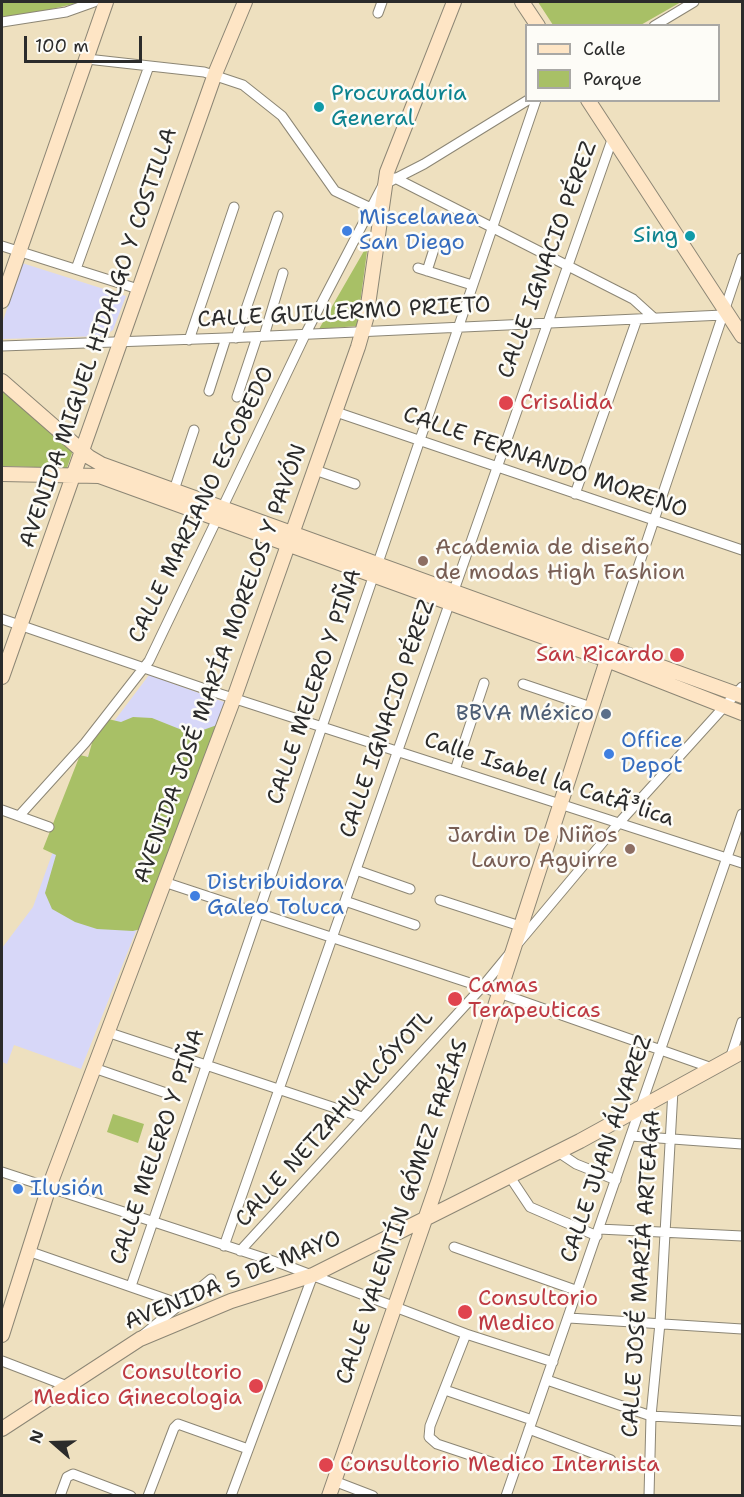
<!DOCTYPE html>
<meta charset="utf-8">
<style>
body{margin:0}
#map{position:relative;width:744px;height:1497px;overflow:hidden;background:#eee0bf;font-family:"Shantell Sans",sans-serif}
canvas{display:block}
.frame{position:absolute;inset:0;border:3px solid #2b2b2b;pointer-events:none}
.legend{position:absolute;left:525px;top:24px;width:195px;height:78px;box-sizing:border-box;background:#fdfcf7;border:2px solid #a9a8a5;margin:0;padding:8px 10px;list-style:none;font-size:18px;color:#2b2b2b}
.legend li{display:flex;align-items:center;gap:12px;height:30px}
.legend b{width:30px;border:2px solid #a9a8a5}
.north{position:absolute;left:24px;top:1413px;width:60px;height:60px;-webkit-text-stroke:4px #fdfcf7;paint-order:stroke;rotate:290deg;font-size:16px;font-weight:700;line-height:24px;text-align:center;color:#2b2b2b}
.north::after{content:'';display:block;margin:auto;width:21px;height:27px;background:#2b2b2b;clip-path:polygon(50% 0,100% 100%,50% 72%,0 100%)}
.scale{position:absolute;left:24px;top:36px;width:118px;height:27px;box-sizing:border-box;border:3px solid #2b2b2b;border-top:0;padding-left:8px;font-size:18px;line-height:21px;white-space:nowrap;color:#2b2b2b;-webkit-text-stroke:4px #fdfcf7;paint-order:stroke}
</style>
<div id="map">
<canvas width="744" height="1497"></canvas>
<div class="frame"></div>
<ul class="legend">
<li><b style="height:8px;background:#fee5c5"></b>Calle</li>
<li><b style="height:16px;background:#a8c066"></b>Parque</li>
</ul>
<div class="north">N</div>
<div class="scale">100 m</div>
</div>
<script>
const ctx = document.querySelector('canvas').getContext('2d');
ctx.lineJoin = 'round';
function paint(path, color) { ctx.fillStyle = color; ctx.fill(path, 'evenodd'); }
const shape = rows => new Path2D(rows.map(r => 'M' + r).join(''));
function stroke(path, color, width, dash) { ctx.strokeStyle = color; ctx.lineWidth = width; ctx.lineCap = dash ? 'butt' : 'round'; ctx.setLineDash(dash || []); ctx.stroke(path); }
function drawText(font, color, halo, rows, align = 'center') {
  ctx.font = font + ' "Shantell Sans",sans-serif'; ctx.lineWidth = 5; ctx.setLineDash([]); ctx.textBaseline = 'middle'; ctx.strokeStyle = halo; ctx.fillStyle = color; for (const [text, x, y, turn = 0] of rows) {
    ctx.save(); ctx.translate(x, y); ctx.rotate((+turn || 0) * Math.PI / 180); ctx.textAlign = isNaN(turn) ? turn : align; if (halo) ctx.strokeText(text, 0, 0); ctx.fillText(text, 0, 0); ctx.restore();
  }
}
paint(shape([
 [22,263,126,296,113,330,104,336,2,339,2,324],
 [149,675,227,703,81,1069,14,1045,7,1064,2,1062,2,948,33,907,87,757]
]), '#d7d7f8');
paint(shape([
 [2,2,82,2,30,14,2,17],
 [538,2,681,2,639,26,553,25],
 [368,244,357,326,319,329],
 [2,387,74,447,67,468,2,466],
 [133,717,152,718,192,734,217,725,141,929,133,931,97,929,75,922,52,909,45,893,56,855,43,849,80,755,88,757,94,736,108,719,121,722],
 [113,1114,144,1124,138,1143,107,1132]
]), '#a8c066');
const street = shape([
 [378,13,382,2],
 [2,22,66,12,94,2],
 [654,26,694,2],
 [87,59,204,72,243,85,282,116,335,191,371,208],
 [395,178,633,299,654,318],
 [2,246,138,289],
 [418,268,472,285],
 [76,269,149,66],
 [427,271,434,249],
 [264,336,283,273],
 [236,338,278,216],
 [189,340,234,207],
 [2,346,226,338,723,315],
 [209,391,226,338],
 [237,397,257,337],
 [336,412,742,550],
 [315,470,355,484],
 [174,490,194,430],
 [575,494,637,319],
 [2,619,208,690,742,863],
 [611,648,742,258],
 [523,684,591,707],
 [455,770,484,683],
 [2,810,49,827],
 [19,816,85,743,149,661,306,333,383,185,424,164,528,100],
 [356,870,410,889],
 [164,882,482,987,712,1068],
 [440,900,520,926],
 [345,901,415,925],
 [519,942,618,824,742,687],
 [107,1032,362,1117],
 [730,1059,742,1022],
 [94,1068,169,1094],
 [631,1136,742,1144],
 [558,1152,576,1164,616,1180],
 [2,1172,285,1265,466,1334,553,1362],
 [510,1177,530,1207,597,1236],
 [599,1229,742,1236],
 [224,1246,613,137],
 [454,1247,578,1291],
 [28,1251,180,1304],
 [240,1251,482,987,510,953],
 [131,1286,536,100],
 [569,1318,742,1329],
 [466,1334,430,1426,429,1437,437,1444,515,1470],
 [143,1335,211,1279],
 [2,1361,67,1386],
 [547,1380,651,1416,742,1421],
 [445,1390,532,1420],
 [529,1429,611,1460],
 [334,1481,373,1496],
 [60,1496,67,1477,73,1474,131,1496],
 [148,1496,174,1428,178,1424,248,1449],
 [231,1496,313,1275],
 [506,1496,742,814],
 [649,1496,651,1416,660,1323,673,1090]
]);
const secondary = shape([
 [522,2,538,26],
 [588,100,742,336],
 [2,301,106,2],
 [2,381,89,457,101,464,742,696],
 [2,474,99,476,607,660,742,713],
 [2,677,215,74,245,2],
 [2,1335,49,1187,234,698,358,347,366,319,387,172,454,2],
 [2,1429,140,1339,231,1301,313,1275,580,1141,742,1052],
 [329,1496,438,1182,611,648]
]);
stroke(street, '#8c8675', 11);
stroke(secondary, '#8c8675', 16);
stroke(street, '#fff', 9);
stroke(secondary, '#fee5c5', 14);
for (const [x, y, r, color] of [
 [319,107,6,"#0f9aa8"],
 [347,231,6,"#3f7fe0"],
 [690,236,6,"#0f9aa8"],
 [506,403,8,"#e0444e"],
 [423,561,6,"#8d6e63"],
 [677,655,8,"#e0444e"],
 [606,714,6,"#5c6f8a"],
 [609,754,6,"#3f7fe0"],
 [630,849,6,"#8d6e63"],
 [195,896,6,"#3f7fe0"],
 [455,999,8,"#e0444e"],
 [18,1189,6,"#3f7fe0"],
 [465,1312,8,"#e0444e"],
 [256,1386,8,"#e0444e"],
 [326,1465,8,"#e0444e"]
]) { const dot = new Path2D(); dot.arc(x, y, r, 0, 2 * Math.PI); ctx.fillStyle = color; ctx.fill(dot); stroke(dot, '#fdfcf7', 2); }
drawText('22px', '#0d838f', '#fdfcf7', [
 ["Procuraduria",331,94],
 ["General",331,119],
 ["Sing",678,236,"right"]
], 'left');
drawText('22px', '#366cbe', '#fdfcf7', [
 ["Miscelanea",359,218],
 ["San Diego",359,243],
 ["Office",621,741],
 ["Depot",621,766],
 ["Distribuidora",207,883],
 ["Galeo Toluca",207,908],
 ["Ilusión",30,1189]
], 'left');
drawText('22px', '#2b2b2b', '#fdfcf7', [
 ["CALLE IGNACIO PÉREZ",548,260,-70],
 ["CALLE GUILLERMO PRIETO",344,313,-3],
 ["AVENIDA MIGUEL HIDALGO Y COSTILLA",99,338,-71],
 ["CALLE FERNANDO MORENO",545,463,19],
 ["CALLE MARIANO ESCOBEDO",202,505,-64],
 ["AVENIDA JOSÉ MARÍA MORELOS Y PAVÓN",221,664,-70],
 ["CALLE MELERO Y PIÑA",315,687,-71],
 ["CALLE IGNACIO PÉREZ",388,719,-71],
 ["Calle Isabel la CatÃ³lica",549,780,18],
 ["CALLE NETZAHUALCÓYOTL",335,1119,-48],
 ["CALLE MELERO Y PIÑA",158,1147,-71],
 ["CALLE JUAN ÁLVAREZ",607,1149,-71],
 ["CALLE VALENTÍN GÓMEZ FARÍAS",403,1212,-71],
 ["CALLE JOSÉ MARÍA ARTEAGA",642,1274,-86],
 ["AVENIDA 5 DE MAYO",233,1281,-22]
]);
drawText('22px', '#be3a42', '#fdfcf7', [
 ["Crisalida",520,403],
 ["San Ricardo",664,655,"right"],
 ["Camas",468,986],
 ["Terapeuticas",468,1011],
 ["Consultorio",478,1299],
 ["Medico",478,1324],
 ["Consultorio",242,1373,"right"],
 ["Medico Ginecologia",242,1398,"right"],
 ["Consultorio Medico Internista",340,1465]
], 'left');
drawText('22px', '#785e54', '#fdfcf7', [
 ["Academia de diseño",435,548],
 ["de modas High Fashion",435,573],
 ["Jardin De Niños",618,836,"right"],
 ["Lauro Aguirre",618,861,"right"]
], 'left');
drawText('22px', '#4e5e75', '#fdfcf7', [
 ["BBVA México",594,714]
], 'right');
</script>
